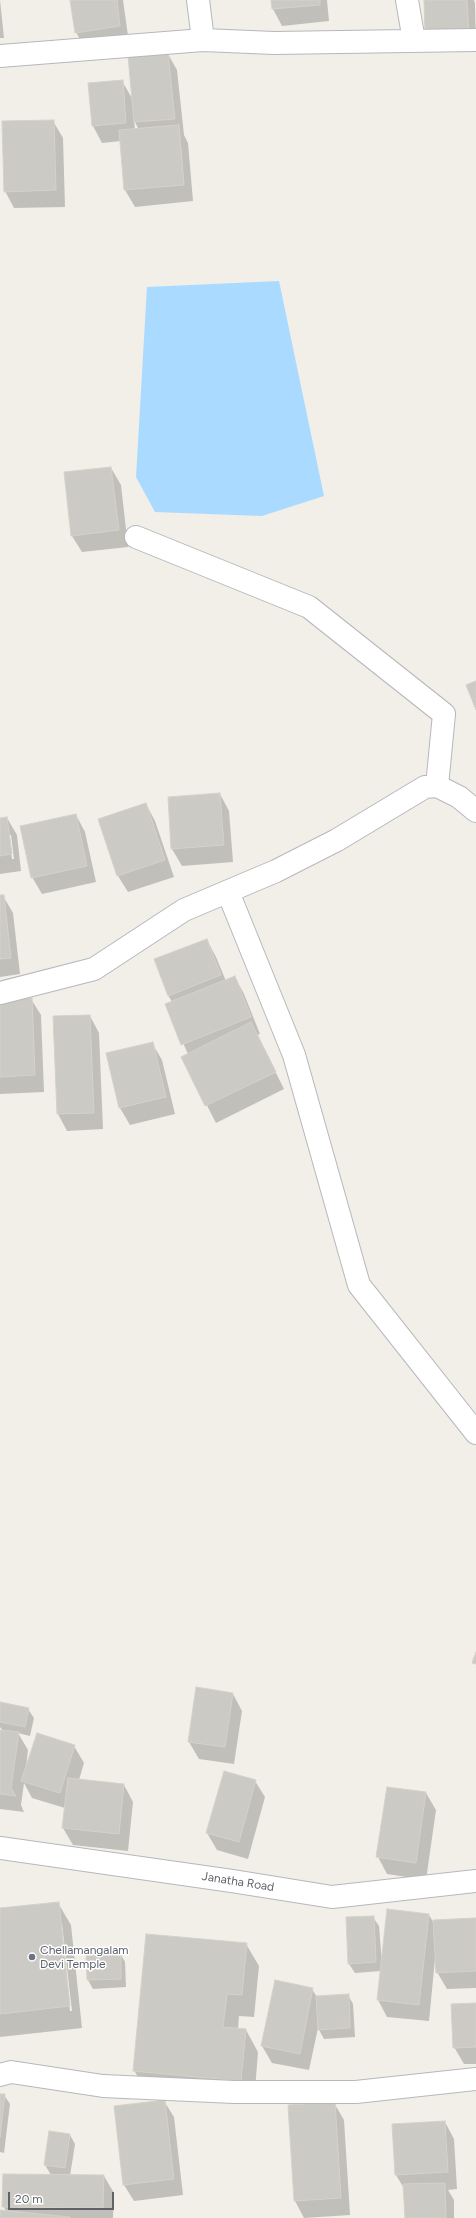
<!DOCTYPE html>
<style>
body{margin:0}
#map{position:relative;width:476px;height:2218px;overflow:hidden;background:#f1efe8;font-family:Figtree,sans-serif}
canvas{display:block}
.scale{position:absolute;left:8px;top:2192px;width:106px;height:18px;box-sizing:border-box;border:2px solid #5f6368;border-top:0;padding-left:5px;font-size:12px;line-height:14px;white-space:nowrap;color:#5f6368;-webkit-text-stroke:3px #fff;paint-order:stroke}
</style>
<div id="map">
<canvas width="476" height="2218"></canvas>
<div class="scale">20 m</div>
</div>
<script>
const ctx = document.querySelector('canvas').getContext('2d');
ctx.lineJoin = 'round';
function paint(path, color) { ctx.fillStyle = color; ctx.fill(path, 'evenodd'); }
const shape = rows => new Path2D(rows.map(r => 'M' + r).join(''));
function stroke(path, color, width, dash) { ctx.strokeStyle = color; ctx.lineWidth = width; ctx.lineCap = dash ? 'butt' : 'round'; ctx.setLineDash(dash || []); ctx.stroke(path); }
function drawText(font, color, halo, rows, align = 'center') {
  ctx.font = font + ' Figtree,sans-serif'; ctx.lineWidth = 3; ctx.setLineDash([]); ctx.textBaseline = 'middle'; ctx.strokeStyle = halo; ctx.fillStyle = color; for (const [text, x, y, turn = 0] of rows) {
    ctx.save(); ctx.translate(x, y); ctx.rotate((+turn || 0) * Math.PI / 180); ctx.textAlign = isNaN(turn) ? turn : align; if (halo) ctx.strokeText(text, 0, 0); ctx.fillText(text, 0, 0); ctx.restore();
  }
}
paint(shape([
 [279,281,324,496,262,516,155,512,136,477,147,287]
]), '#aadaff');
paint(shape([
 [0,0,4,38,0,38],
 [71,0,123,0,129,43,85,49,76,32],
 [272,0,327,0,329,21,282,26,273,9],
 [425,0,474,0,475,3,476,49],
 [168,54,177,70,184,135,188,143,193,201,135,207,125,190,121,141,102,143,93,126,89,84,122,81,133,100],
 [134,120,139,130,135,130],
 [53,121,63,138,65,207,14,208,5,191],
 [111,468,121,485,128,547,82,552,72,536],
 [220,794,229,811,233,862,182,866,172,849,169,798],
 [146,804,155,821,174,877,128,892,118,876],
 [76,815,85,832,96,882,42,894,32,877],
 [7,818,17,835,21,871,0,874,0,819],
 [9,835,11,835,14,859,12,859],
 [0,896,3,896,13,913,20,974,0,977],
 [207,940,216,957,226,981,235,977,244,994,260,1034,257,1035,284,1089,216,1123,182,1057,188,1054,166,1005,172,1002,168,995],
 [31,999,41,1015,44,1092,0,1094,0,1000],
 [90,1016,99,1033,103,1129,67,1131,58,1114],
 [152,1043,162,1060,175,1114,130,1125,120,1108,107,1054],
 [233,1694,242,1711,234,1764,199,1759,189,1742],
 [0,1703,28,1709,34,1718,30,1736,18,1733,28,1750,26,1767,74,1746,84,1763,79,1780,124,1785,133,1802,128,1851,73,1845,63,1828,65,1808,32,1798,24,1783,21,1805,24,1812,0,1809,0,1731,3,1731,0,1727],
 [255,1781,265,1797,248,1859,217,1850,207,1833],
 [388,1788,426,1793,436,1810,426,1880,387,1874,378,1857],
 [58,1903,71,1925,82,2028,0,2037,0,1909],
 [60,1924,62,1924,72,2011,70,2011],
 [429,1915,435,1925,476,1919,476,1988,447,1989,437,1972,435,1959,429,2021,387,2017,378,2000,381,1971,355,1973,349,1964,373,1917,379,1926,382,1964],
 [246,1944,259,1966,254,2017,239,2016,238,2029,246,2030,258,2052,254,2103,146,2092,134,2070],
 [120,1953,125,1962,126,1987,93,1989,88,1980],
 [312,1989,317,1997,348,1995,353,2004,355,2037,324,2039,318,2028,309,2070,272,2063,262,2046],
 [476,2004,476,2064,464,2064,454,2047],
 [0,2095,4,2095,10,2104,4,2153,0,2152],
 [164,2101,174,2117,183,2195,134,2201,124,2185],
 [334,2103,344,2120,350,2215,304,2218,295,2201],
 [445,2122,454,2139,457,2189,448,2190,454,2200,454,2218,406,2218,405,2190,396,2175,393,2125],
 [50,2132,70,2135,75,2144,70,2176,104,2176,114,2193,113,2218,0,2218,0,2211,7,2212,3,2206,51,2175,45,2165]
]), '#0003');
const building = shape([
 [70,0,117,0,120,26,75,33,70,0],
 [271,0,320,0,320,5,272,9,271,0],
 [424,0,467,0,469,32,425,34,424,0],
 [168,53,175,119,134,122,128,56,168,53],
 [123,80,126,123,92,126,88,83,123,80],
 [54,120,56,190,4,192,2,121,54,120],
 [179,125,184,185,124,190,119,130,179,125],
 [111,467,119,530,71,536,64,472,111,467],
 [476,681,476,710,466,685,476,681],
 [220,793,224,845,171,849,168,797,220,793],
 [146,803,165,860,117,876,98,819,146,803],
 [76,814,87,866,31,878,20,826,76,814],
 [7,817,12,854,0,856,0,818,7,817],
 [0,895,4,895,11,958,0,959,0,895],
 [207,939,221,975,168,996,154,959,207,939],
 [235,976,251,1017,181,1045,165,1004,235,976],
 [32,998,35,1075,0,1077,0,999,32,998],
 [90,1015,94,1113,57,1114,53,1016,90,1015],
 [251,1022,276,1072,205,1106,181,1057,251,1022],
 [153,1042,166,1097,119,1108,106,1053,153,1042],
 [476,1652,476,1664,472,1663,476,1652],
 [196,1687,233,1693,225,1747,188,1742,196,1687],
 [0,1702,29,1708,25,1727,0,1722,0,1702],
 [0,1730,19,1732,11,1788,16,1796,0,1794,0,1730],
 [37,1733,75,1745,60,1793,21,1781,37,1733],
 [224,1771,256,1780,239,1842,206,1833,224,1771],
 [68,1778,124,1784,119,1834,62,1828,68,1778],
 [387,1787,426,1792,416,1863,376,1857,387,1787],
 [59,1902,70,2006,0,2014,0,1908,59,1902],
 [387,1909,429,1914,419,2005,377,2000,387,1909],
 [374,1916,376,1962,348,1964,346,1917,374,1916],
 [476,1918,476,1971,436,1973,433,1920,476,1918],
 [146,1934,247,1943,242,1995,227,1994,223,2027,246,2029,241,2081,133,2071,146,1934],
 [121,1952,121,1979,87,1980,86,1953,121,1952],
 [275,1980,313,1988,300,2054,261,2046,275,1980],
 [349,1994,350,2028,318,2030,316,1996,349,1994],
 [476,2003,476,2047,453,2048,451,2004,476,2003],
 [0,2094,5,2094,0,2138,0,2094],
 [165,2100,174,2179,123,2185,114,2106,165,2100],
 [335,2102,341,2198,294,2201,288,2105,335,2102],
 [445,2121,448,2172,395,2175,392,2124,445,2121],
 [49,2131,70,2134,65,2168,44,2165,49,2131],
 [3,2174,104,2175,103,2208,2,2207,3,2174],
 [445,2183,446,2218,405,2218,403,2184,445,2183],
 [0,2210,70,2217,70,2218,0,2218,0,2210]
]);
paint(building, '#cccac5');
stroke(building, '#d6d1c6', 1);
const minor = shape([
 [198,0,203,40],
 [407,0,414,41],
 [0,56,203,40,274,43,476,40],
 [136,537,309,607,444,714,437,786],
 [228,892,294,1055,359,1285,476,1433],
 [0,993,94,969,184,910,276,871,337,840,425,787,437,786,459,797,476,811],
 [0,1848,232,1881,332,1897,476,1881],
 [0,2075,11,2072,103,2086,234,2092,356,2092,476,2079]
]);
stroke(minor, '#b5b8bc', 24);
stroke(minor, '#fff', 22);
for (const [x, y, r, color] of [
 [32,1957,4,"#6b7280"]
]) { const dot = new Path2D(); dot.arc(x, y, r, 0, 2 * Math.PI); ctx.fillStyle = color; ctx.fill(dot); stroke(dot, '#fff', 1.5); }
drawText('12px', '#5f6368', '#fff', [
 ["Janatha Road",238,1882,9]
]);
drawText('12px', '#5b616d', '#fff', [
 ["Chellamangalam",40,1950],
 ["Devi Temple",40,1964]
], 'left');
</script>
